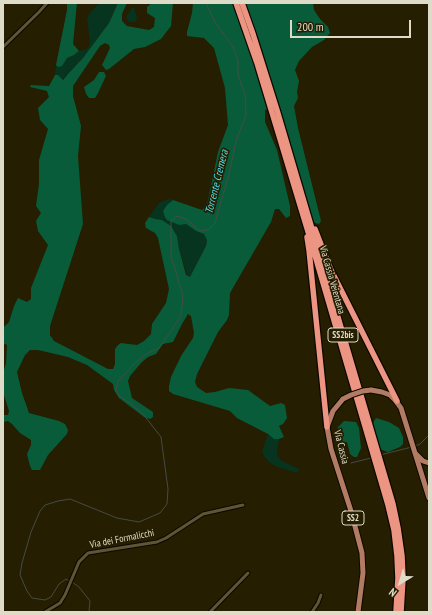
<!DOCTYPE html>
<style>
body{margin:0}
#map{position:relative;width:432px;height:615px;overflow:hidden;background:#251e00;font-family:"PT Sans Narrow",sans-serif}
canvas{display:block}
.frame{position:absolute;inset:0;border:4px solid #dfdbc9;pointer-events:none}
.north{position:absolute;left:380px;top:563px;width:40px;height:40px;-webkit-text-stroke:3px #251e00;paint-order:stroke;rotate:218deg;font-size:11px;font-weight:700;line-height:16px;text-align:center;color:#dfdbc9}
.north::after{content:'';display:block;margin:auto;width:14px;height:18px;background:#dfdbc9;clip-path:polygon(50% 0,100% 100%,50% 72%,0 100%)}
.scale{position:absolute;left:290px;top:20px;width:121px;height:18px;box-sizing:border-box;border:2px solid #dfdbc9;border-top:0;padding-left:5px;font-size:12px;line-height:14px;white-space:nowrap;color:#dfdbc9;-webkit-text-stroke:3px #251e00;paint-order:stroke}
</style>
<div id="map">
<canvas width="432" height="615"></canvas>
<div class="frame"></div>
<div class="north">N</div>
<div class="scale">200 m</div>
</div>
<script>
const ctx = document.querySelector('canvas').getContext('2d');
ctx.lineJoin = 'round';
function paint(path, color) { ctx.fillStyle = color; ctx.fill(path, 'evenodd'); }
const shape = rows => new Path2D(rows.map(r => 'M' + r).join(''));
function stroke(path, color, width, dash) { ctx.strokeStyle = color; ctx.lineWidth = width; ctx.lineCap = dash ? 'butt' : 'round'; ctx.setLineDash(dash || []); ctx.stroke(path); }
function drawText(font, color, halo, rows, align = 'center') {
  ctx.font = font + ' "PT Sans Narrow",sans-serif'; ctx.lineWidth = 3.5; ctx.setLineDash([]); ctx.textBaseline = 'middle'; ctx.strokeStyle = halo; ctx.fillStyle = color; for (const [text, x, y, turn = 0] of rows) {
    ctx.save(); ctx.translate(x, y); ctx.rotate((+turn || 0) * Math.PI / 180); ctx.textAlign = isNaN(turn) ? turn : align; if (halo) ctx.strokeText(text, 0, 0); ctx.fillText(text, 0, 0); ctx.restore();
  }
}
paint(shape([
 [99,3,118,3,109,23,83,58,62,80,58,75,55,75,56,65,58,67,67,58,74,55,79,51,85,50,89,47,90,41,87,19,89,14],
 [134,7,137,18,136,21,132,22,129,22,126,17,132,8],
 [168,199,173,200,167,205,174,223,186,224,196,231,204,234,207,240,206,246,190,278,187,275,179,249,177,236,171,226,162,220,155,219,149,217,159,203],
 [268,434,274,439,279,439,277,455,282,461,299,469,298,473,275,466,269,462,264,456,262,451]
]), '#07341f');
paint(shape([
 [67,3,77,3,73,44,79,51,74,55,67,58,62,66,58,67,56,65,67,10],
 [118,3,127,3,122,14,122,21,127,26,149,30,154,27,155,18,147,13,147,7,152,3,173,3,171,26,161,39,145,47,134,49,109,69,106,70,102,65,110,48,109,45,105,43,100,46,73,86,73,96,81,126,78,156,83,224,50,326,50,335,54,341,108,369,113,369,115,364,115,349,118,345,121,343,137,345,144,341,151,334,152,324,166,303,169,289,158,238,155,233,146,228,145,223,149,217,155,219,162,220,171,226,177,236,179,249,186,275,190,277,206,246,207,240,204,234,196,231,186,224,179,225,167,220,165,217,163,211,167,205,173,200,202,210,207,205,218,152,228,125,225,88,214,48,204,38,187,36,187,32,192,13,193,3,313,3,314,10,320,19,328,27,330,33,324,40,312,47,299,61,295,70,299,81,297,92,298,98,294,106,298,128,321,221,319,224,315,223,311,217,285,127,279,110,276,107,265,110,265,122,277,150,290,206,290,216,286,218,279,209,275,209,271,222,230,293,229,315,227,320,218,332,197,374,195,382,197,387,206,393,215,392,229,388,248,390,270,406,281,403,285,405,287,418,283,424,279,426,284,437,279,439,274,439,268,434,237,418,230,411,173,394,169,391,169,386,171,377,181,356,193,338,194,333,191,316,188,314,182,324,173,342,163,344,156,354,148,357,142,362,130,376,128,381,132,398,153,412,153,417,150,419,144,417,119,398,114,390,113,384,87,365,68,357,38,350,30,350,25,355,17,372,22,393,29,413,59,421,65,424,68,430,67,434,48,455,40,470,32,470,30,466,27,454,31,445,31,440,20,433,12,424,8,421,3,422,3,415,8,415,9,411,3,392,3,373,6,363,7,345,3,343,3,327,5,326,9,322,14,306,18,298,27,302,31,299,31,288,48,245,38,231,36,221,41,213,36,206,39,184,39,160,48,129,40,120,38,108,49,97,47,91,30,87,31,85,49,86,55,75,58,75,63,80,68,74,83,58,109,23],
 [99,72,104,72,106,76,98,93,95,98,89,98,86,94,84,87,94,80],
 [376,418,389,422,399,428,403,437,403,444,400,447,388,452,379,449,373,423],
 [344,421,356,422,359,428,361,448,357,457,354,457,350,454,347,442,341,442,336,438,338,427]
]), '#095c39');
stroke(shape([
 [415,446,420,444,429,435],
 [380,455,412,447],
 [351,463,371,458],
 [69,581,66,579,59,584,51,597,45,600,32,598,27,591,20,575,22,563,31,532,40,511,45,505,58,501,70,499,117,518,139,522,160,513,167,504,168,489,161,437,143,414,130,403,119,396,116,390,118,381,135,363,146,354,159,348,181,316,183,296,171,256,171,221,177,216,186,219,200,231,208,230,215,223,229,174,236,141,246,115,245,95,238,75,238,61,233,47,215,22,206,3],
 [72,582,79,587,90,601,89,611,88,612]
]), '#444c47', 1);
const street = shape([
 [3,47,39,12,47,3],
 [45,612,60,603,65,595,79,562,88,553,157,542,166,538,203,514,243,505],
 [210,612,248,573],
 [312,612,318,603,321,595]
]);
const primary = shape([
 [371,390,382,392,390,395,395,400,401,408,429,498],
 [343,399,333,411,327,427,331,449,351,511,362,553,363,573,358,612],
 [415,453,423,461,429,463]
]);
const highway = shape([
 [236,3,257,63,309,235,388,505,394,530,397,556,398,578,396,612],
 [242,3,253,34,277,110,393,504,398,528,402,556,403,578,401,612],
 [315,229,331,270,397,401],
 [307,237,309,250,327,427]
]);
stroke(street, '#0e0700', 5);
stroke(primary, '#0e0700', 7);
stroke(highway, '#0e0700', 8);
stroke(street, '#5d5536', 3);
stroke(primary, '#b27b64', 5);
stroke(highway, '#eb9582', 5.5);
const primaryBridge = shape([
 [343,399,351,395,363,391,371,390]
]);
stroke(primaryBridge, '#0e0700', 7, []);
stroke(primaryBridge, '#b27b64', 5);
for (const [x, y, w] of [
 [343,335,30],
 [353,518,22]
]) { const box = new Path2D(); box.roundRect(x - w / 2, y - 7, w, 14, 3); ctx.fillStyle = '#251e00'; ctx.fill(box); stroke(box, '#dfdbc9', 1); }
drawText('bold 9px', '#dfdbc9', null, [
 ["SS2bis",343,335],
 ["SS2",353,518]
]);
drawText('10px', '#dfdbc9', '#251e00', [
 ["Via Cassia Veientana",332,280,74],
 ["Via Cassia",341,447,76],
 ["Via dei Formalicchi",122,539,-11]
]);
drawText('italic 11px', '#54dfe8', '#251e00', [
 ["Torrente Cremera",217,182,-76]
]);
</script>
